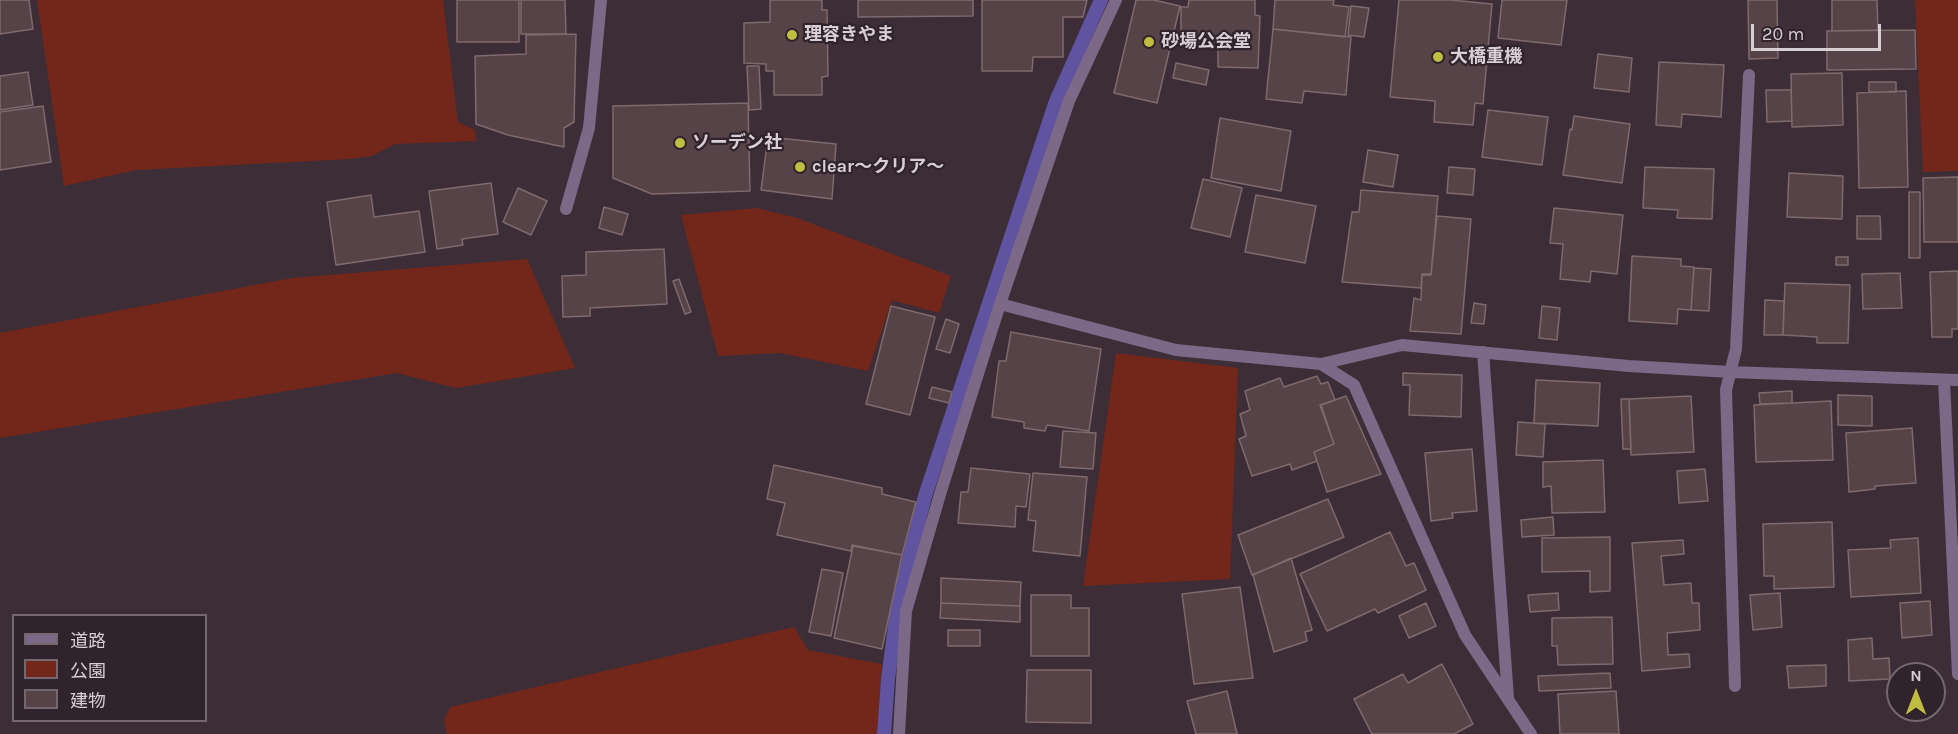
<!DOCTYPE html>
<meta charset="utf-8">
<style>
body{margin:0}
#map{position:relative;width:1958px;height:734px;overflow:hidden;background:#3c2d36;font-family:Karla,"Noto Sans JP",sans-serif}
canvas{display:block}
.legend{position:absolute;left:12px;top:614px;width:195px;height:108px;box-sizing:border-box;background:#31232c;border:2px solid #746870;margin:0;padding:8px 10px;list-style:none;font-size:18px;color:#d8cfd5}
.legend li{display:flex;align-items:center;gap:12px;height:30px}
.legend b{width:30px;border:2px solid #746870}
.north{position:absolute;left:1886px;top:662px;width:60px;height:60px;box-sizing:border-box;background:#31232c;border:2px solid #746870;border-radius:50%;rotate:0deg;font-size:16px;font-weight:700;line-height:24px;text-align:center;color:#d8cfd5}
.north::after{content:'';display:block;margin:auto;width:21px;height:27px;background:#c0be40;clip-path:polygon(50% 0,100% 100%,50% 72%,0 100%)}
.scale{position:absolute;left:1751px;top:24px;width:130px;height:27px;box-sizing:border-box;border:3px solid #d8cfd5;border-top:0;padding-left:8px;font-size:18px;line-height:21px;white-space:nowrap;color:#d8cfd5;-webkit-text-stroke:4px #31232c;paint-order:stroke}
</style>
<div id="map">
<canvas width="1958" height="734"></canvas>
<ul class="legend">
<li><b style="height:8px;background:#7c6887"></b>道路</li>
<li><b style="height:16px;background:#73271b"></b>公園</li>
<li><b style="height:16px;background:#564347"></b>建物</li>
</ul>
<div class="north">N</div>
<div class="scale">20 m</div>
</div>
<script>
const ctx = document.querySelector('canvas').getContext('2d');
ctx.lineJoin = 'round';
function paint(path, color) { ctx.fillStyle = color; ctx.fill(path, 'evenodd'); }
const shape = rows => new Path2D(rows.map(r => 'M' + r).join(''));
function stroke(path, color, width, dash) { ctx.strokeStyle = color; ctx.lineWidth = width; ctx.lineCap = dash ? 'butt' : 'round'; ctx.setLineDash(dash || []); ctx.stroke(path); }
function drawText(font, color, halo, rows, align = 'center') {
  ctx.font = font + ' Karla,"Noto Sans JP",sans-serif'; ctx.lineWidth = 4.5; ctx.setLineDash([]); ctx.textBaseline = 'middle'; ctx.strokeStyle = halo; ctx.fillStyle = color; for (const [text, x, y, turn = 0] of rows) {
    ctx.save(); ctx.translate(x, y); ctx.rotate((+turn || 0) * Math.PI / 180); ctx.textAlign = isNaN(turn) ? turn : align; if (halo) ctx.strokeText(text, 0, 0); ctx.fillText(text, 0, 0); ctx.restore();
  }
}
paint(shape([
 [37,0,443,0,458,122,475,130,476,141,395,144,372,156,351,159,136,170,64,186],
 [1915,0,1958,0,1958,171,1923,172],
 [757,208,797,218,951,276,939,313,892,300,868,371,780,353,718,356,681,215],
 [527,259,575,368,456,388,397,373,0,438,0,333,292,278],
 [1116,353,1238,368,1230,579,1083,586],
 [794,627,808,650,882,664,877,734,447,734,444,720,450,707]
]), '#73271b');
stroke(shape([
 [884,734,888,679,898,603,925,496,1056,101,1101,0]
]), '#6053a0', 14);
const building = shape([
 [0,0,29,0,33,29,0,34,0,0],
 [457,0,519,0,519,42,457,42,457,0],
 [521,0,565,0,566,34,521,34,521,0],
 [770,0,822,0,822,10,827,10,828,76,822,77,822,95,774,95,774,71,766,71,766,64,744,63,744,23,770,22,770,0],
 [858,0,973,0,973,16,858,17,858,0],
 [982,0,1087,0,1083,17,1063,17,1063,57,1033,57,1032,71,982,71,982,0],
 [1136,0,1154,0,1180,6,1157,103,1114,93,1136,0],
 [1189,0,1255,0,1255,15,1260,16,1258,68,1218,67,1218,46,1181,45,1181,7,1188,7,1189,0],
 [1275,0,1334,0,1333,5,1349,7,1345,37,1273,29,1275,0],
 [1399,0,1451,0,1492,4,1483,104,1475,103,1473,125,1434,122,1435,101,1390,97,1399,0],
 [1502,0,1567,0,1561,45,1498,38,1502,0],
 [1748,0,1777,0,1778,58,1749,59,1748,0],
 [1832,0,1877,0,1878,30,1832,31,1832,0],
 [1351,6,1369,8,1364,37,1348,35,1351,6],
 [1273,29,1351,37,1346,95,1304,91,1302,103,1266,99,1273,29],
 [1915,30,1916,69,1827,70,1827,31,1915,30],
 [576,34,574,122,564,128,564,147,508,135,476,124,475,56,526,54,526,35,576,34],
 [1598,54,1632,58,1629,92,1594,88,1598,54],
 [1659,62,1724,65,1721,117,1682,114,1681,127,1656,125,1659,62],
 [1176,63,1209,70,1206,85,1173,78,1176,63],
 [747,66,759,66,761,109,749,110,747,66],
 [28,72,33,105,0,110,0,76,28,72],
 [1842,73,1843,125,1792,127,1791,74,1842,73],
 [1869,82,1896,82,1896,92,1869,92,1869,82],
 [1766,90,1791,90,1792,121,1767,122,1766,90],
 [1906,91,1908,187,1859,188,1857,93,1906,91],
 [748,103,750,191,652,194,613,178,613,106,748,103],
 [43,106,51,162,0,170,0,112,43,106],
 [1488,110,1548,117,1542,165,1482,157,1488,110],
 [1574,116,1630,124,1622,183,1563,175,1570,129,1572,130,1574,116],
 [1220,118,1291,131,1281,191,1211,178,1220,118],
 [768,137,836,144,832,199,761,190,768,137],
 [1368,150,1398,155,1393,187,1363,182,1368,150],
 [1449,167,1475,169,1473,195,1447,193,1449,167],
 [1645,167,1714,169,1712,219,1677,218,1678,210,1643,208,1645,167],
 [1789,173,1843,176,1842,219,1787,217,1789,173],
 [1958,177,1958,242,1924,242,1923,178,1958,177],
 [1203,179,1242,188,1230,237,1191,228,1203,179],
 [491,183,498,234,462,239,463,245,437,249,429,191,491,183],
 [518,188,547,201,531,235,503,222,518,188],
 [1361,190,1438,196,1431,274,1422,274,1421,288,1342,282,1352,212,1359,212,1361,190],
 [1909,192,1920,192,1920,258,1909,258,1909,192],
 [371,195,374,217,419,211,425,252,336,265,327,202,371,195],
 [1256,195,1316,206,1305,263,1245,252,1256,195],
 [604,207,628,214,622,235,599,228,604,207],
 [1554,208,1623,215,1617,274,1591,271,1590,282,1560,279,1563,244,1550,243,1554,208],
 [1437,216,1471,219,1461,334,1410,331,1414,298,1421,300,1422,275,1431,275,1437,216],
 [1857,216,1880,216,1881,239,1857,239,1857,216],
 [664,249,667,304,590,308,590,316,563,317,562,276,586,275,586,252,664,249],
 [1632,256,1681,259,1681,266,1694,267,1691,310,1678,309,1677,324,1629,321,1632,256],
 [1836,257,1848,257,1848,265,1836,265,1836,257],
 [1694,268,1711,269,1709,311,1691,310,1694,268],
 [1958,271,1958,329,1952,329,1952,337,1932,337,1930,272,1958,271],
 [1900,273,1902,308,1863,309,1862,274,1900,273],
 [679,279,691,312,685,314,673,281,679,279],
 [1785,283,1850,285,1848,343,1817,343,1817,337,1783,335,1785,283],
 [1765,300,1784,301,1783,335,1764,335,1765,300],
 [1474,303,1486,305,1484,324,1471,323,1474,303],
 [891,306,935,317,910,415,866,404,891,306],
 [1542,306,1560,308,1557,340,1539,338,1542,306],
 [946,319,959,324,950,353,936,349,946,319],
 [1011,332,1101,349,1089,431,1047,425,1045,431,1024,428,1024,422,992,417,999,361,1006,361,1011,332],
 [1403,373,1462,375,1461,417,1409,415,1410,385,1403,385,1403,373],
 [1317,376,1321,384,1328,382,1335,400,1320,405,1334,444,1314,452,1317,461,1292,470,1290,464,1252,476,1239,439,1246,436,1240,414,1250,410,1245,391,1280,378,1284,387,1317,376],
 [1536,380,1600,383,1598,426,1534,423,1536,380],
 [932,387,952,392,949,403,929,398,932,387],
 [1792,391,1792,403,1760,404,1759,393,1792,391],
 [1838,395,1872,396,1872,426,1838,425,1838,395],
 [1346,396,1381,474,1327,492,1314,452,1334,444,1321,405,1346,396],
 [1691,396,1694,452,1631,455,1629,399,1691,396],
 [1621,399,1629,399,1631,449,1623,449,1621,399],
 [1831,401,1833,460,1756,462,1754,405,1831,401],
 [1518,422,1545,424,1543,457,1516,455,1518,422],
 [1912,428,1916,483,1875,486,1875,489,1849,492,1846,433,1912,428],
 [1063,431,1096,433,1093,469,1060,467,1063,431],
 [1472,449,1477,511,1452,513,1453,518,1431,521,1425,453,1472,449],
 [1603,460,1605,512,1552,513,1551,486,1543,487,1543,462,1603,460],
 [774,465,882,488,882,494,916,502,902,555,852,545,851,551,777,535,785,503,767,499,774,465],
 [971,468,1030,474,1026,507,1016,506,1015,527,958,523,961,492,968,492,971,468],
 [1705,469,1708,501,1679,503,1677,471,1705,469],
 [1033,473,1087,477,1080,556,1033,551,1036,521,1028,520,1033,473],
 [1328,499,1344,537,1252,575,1238,535,1328,499],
 [1553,517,1554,535,1522,537,1521,520,1553,517],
 [1832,522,1834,587,1774,589,1774,576,1764,576,1763,524,1832,522],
 [1390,532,1406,566,1414,563,1426,590,1378,613,1375,609,1327,631,1300,574,1390,532],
 [1610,537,1610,591,1590,592,1590,571,1542,572,1542,538,1610,537],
 [1918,538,1921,593,1851,597,1848,550,1891,548,1890,540,1918,538],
 [1683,540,1684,554,1661,556,1664,585,1691,583,1692,603,1699,603,1700,630,1667,633,1668,655,1689,654,1690,667,1642,671,1632,543,1683,540],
 [853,546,902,555,882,649,834,638,853,546],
 [1291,558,1312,630,1305,632,1307,641,1274,652,1253,575,1291,558],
 [822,569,843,573,831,636,809,632,822,569],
 [941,578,1021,582,1020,606,941,603,941,578],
 [1240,587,1253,678,1194,684,1182,594,1240,587],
 [1558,593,1559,610,1530,612,1528,595,1558,593],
 [1780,593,1782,627,1753,630,1750,595,1780,593],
 [1031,595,1071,595,1071,608,1089,608,1089,656,1031,656,1031,595],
 [1930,601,1932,635,1902,638,1900,603,1930,601],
 [941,603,1020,606,1020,622,940,618,941,603],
 [1426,603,1436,626,1409,638,1399,616,1426,603],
 [1612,617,1613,664,1558,665,1557,646,1552,646,1552,618,1612,617],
 [948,630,980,630,980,646,948,646,948,630],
 [1872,638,1873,659,1889,658,1890,679,1849,681,1848,640,1872,638],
 [1442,664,1473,724,1454,734,1372,734,1354,699,1403,674,1408,683,1442,664],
 [1826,665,1826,686,1789,688,1787,666,1826,665],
 [1027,670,1091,670,1091,723,1026,722,1027,670],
 [1610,673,1611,688,1539,691,1538,676,1610,673],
 [1227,691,1237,734,1196,734,1187,701,1227,691],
 [1616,691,1619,734,1560,734,1558,694,1616,691]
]);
paint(building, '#564347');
stroke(building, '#7f6a6e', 1.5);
stroke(shape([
 [566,209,589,128,601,0],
 [1000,304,1176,350,1321,364,1354,385,1465,635,1531,734],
 [1483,352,1508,698],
 [1321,364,1402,345,1629,366,1730,372,1958,380],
 [1944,380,1958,674],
 [1735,686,1726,390,1736,349,1749,75],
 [899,734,906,611,941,491,1000,304,1069,101,1116,0]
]), '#7c6887', 12);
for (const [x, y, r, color] of [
 [792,35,6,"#c0be40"],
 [1149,42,6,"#c0be40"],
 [1438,57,6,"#c0be40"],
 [680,143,6,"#c0be40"],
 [800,167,6,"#c0be40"]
]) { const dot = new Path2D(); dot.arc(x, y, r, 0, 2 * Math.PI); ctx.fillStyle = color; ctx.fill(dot); stroke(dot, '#31232c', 2); }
drawText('bold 18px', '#d8cfd5', '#31232c', [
 ["理容きやま",804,35],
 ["砂場公会堂",1161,42],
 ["大橋重機",1450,57],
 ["ソーデン社",692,143],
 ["clear～クリア～",812,167]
], 'left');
</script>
